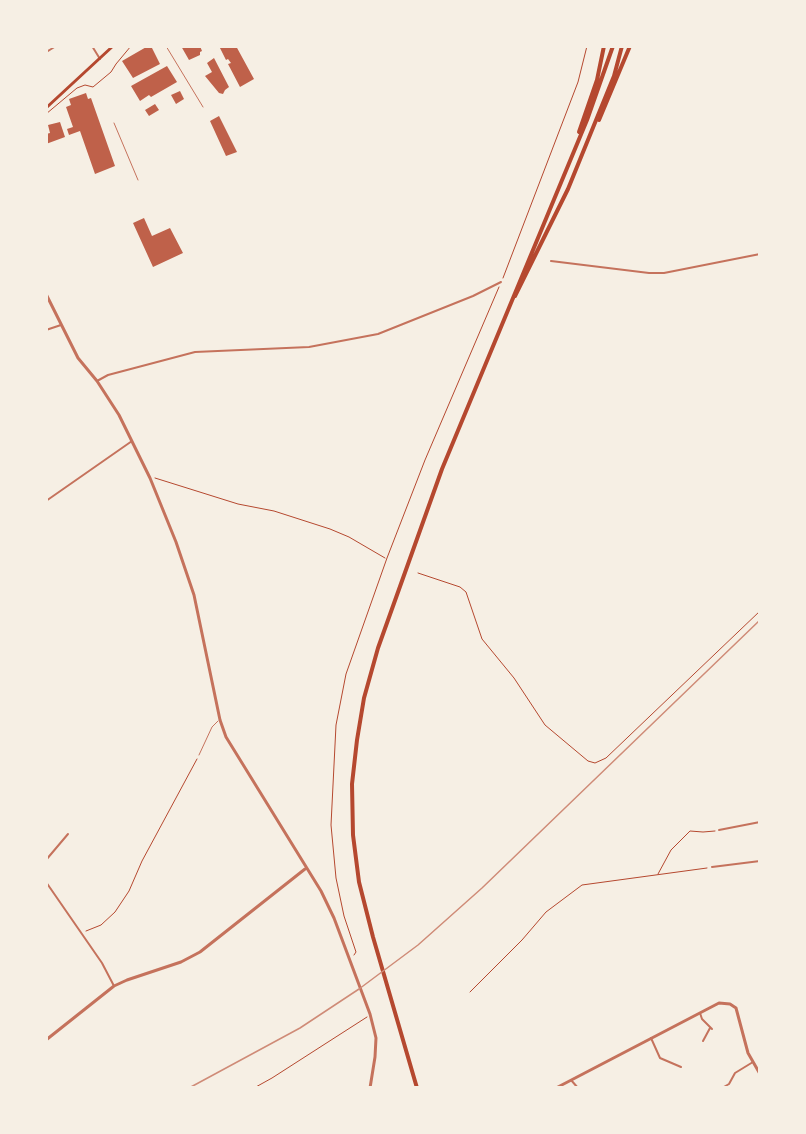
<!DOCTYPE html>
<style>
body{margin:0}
#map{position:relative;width:806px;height:1134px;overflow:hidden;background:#f6efe4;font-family:Barlow,sans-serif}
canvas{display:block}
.frame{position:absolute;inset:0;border:48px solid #f6efe4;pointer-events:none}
</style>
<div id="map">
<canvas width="806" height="1134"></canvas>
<div class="frame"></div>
</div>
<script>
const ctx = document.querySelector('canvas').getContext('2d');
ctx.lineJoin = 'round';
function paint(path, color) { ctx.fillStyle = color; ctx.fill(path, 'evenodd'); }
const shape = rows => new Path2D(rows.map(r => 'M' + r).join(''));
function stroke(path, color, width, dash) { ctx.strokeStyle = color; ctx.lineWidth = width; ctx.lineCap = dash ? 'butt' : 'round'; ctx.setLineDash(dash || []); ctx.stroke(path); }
paint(shape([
 [148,46,151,46,160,64,133,78,122,61],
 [181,46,200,46,202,51,200,52,200,55,189,60],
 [219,46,236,46,254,79,240,87,228,64,231,63,228,59,226,60],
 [214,58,229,87,225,90,223,94,219,93,205,76,212,72,207,63],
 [167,66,177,82,151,97,149,95,140,101,131,86],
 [180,91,184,99,176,104,171,95],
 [86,93,88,99,91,98,115,166,95,174,80,131,69,135,67,129,73,127,66,107,71,105,69,99],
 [155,104,159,110,149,116,145,110],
 [219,116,237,152,226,156,210,121],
 [60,122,65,137,46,144,46,134,50,133,48,125],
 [144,218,152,236,170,228,183,253,153,267,133,223]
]), '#bf614a');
stroke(shape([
 [46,114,77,88,85,85,93,87,111,72,116,64,131,46],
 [503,278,578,82,587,46],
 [155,478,238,504,274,511,330,529,349,537,385,558],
 [418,573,460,587,466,592,482,639,514,678,545,725,588,761,595,763,606,758,760,611],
 [658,874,671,850,690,831,703,832,715,831],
 [86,931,101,925,115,912,129,891,142,861,197,759],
 [354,955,356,952,344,916,336,878,331,825,336,725,346,674,387,558,425,460,499,287],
 [470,992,522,940,546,912,582,885,707,868],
 [254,1088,272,1078,367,1017]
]), '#b5482f', 1);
stroke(shape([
 [166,46,203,107],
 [114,123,138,180],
 [199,755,212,727,218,721]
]), '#c5725c', 1);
stroke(shape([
 [92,46,100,59],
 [46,49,48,51,56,46],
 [551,261,649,273,664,273,760,254],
 [46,330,61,325],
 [97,381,108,375,195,352,309,347,378,334,473,296,501,282],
 [46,501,132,441],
 [719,830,760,822],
 [46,860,68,834],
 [712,867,760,861],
 [46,882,102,963,114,986],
 [700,1013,702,1019,712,1029],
 [651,1038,660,1058,681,1067],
 [703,1041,710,1028],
 [571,1080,578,1088],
 [722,1088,729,1084,735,1073,753,1062]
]), '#c5725c', 2);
stroke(shape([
 [46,294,78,358,97,381,119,415,150,478,176,542,194,595,220,720,226,737,321,891,334,918,370,1014,376,1038,375,1057,370,1088],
 [46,1040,114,986,127,980,181,962,200,952,305,869],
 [556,1088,719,1003,730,1004,736,1008,748,1053,760,1074]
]), '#c5725c', 3);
stroke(shape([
 [46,108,113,46]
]), '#b5482f', 3);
stroke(shape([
 [599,120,630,46],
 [579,132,597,80,604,46],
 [515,296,568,189,614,76,622,46],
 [417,1088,373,937,359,882,353,835,352,784,357,740,364,698,378,648,442,469,587,120,613,46]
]), '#b5482f', 4);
stroke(shape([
 [189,1088,300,1028,359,989,418,945,482,888,760,620]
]), '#cf8b77', 1.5);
</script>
